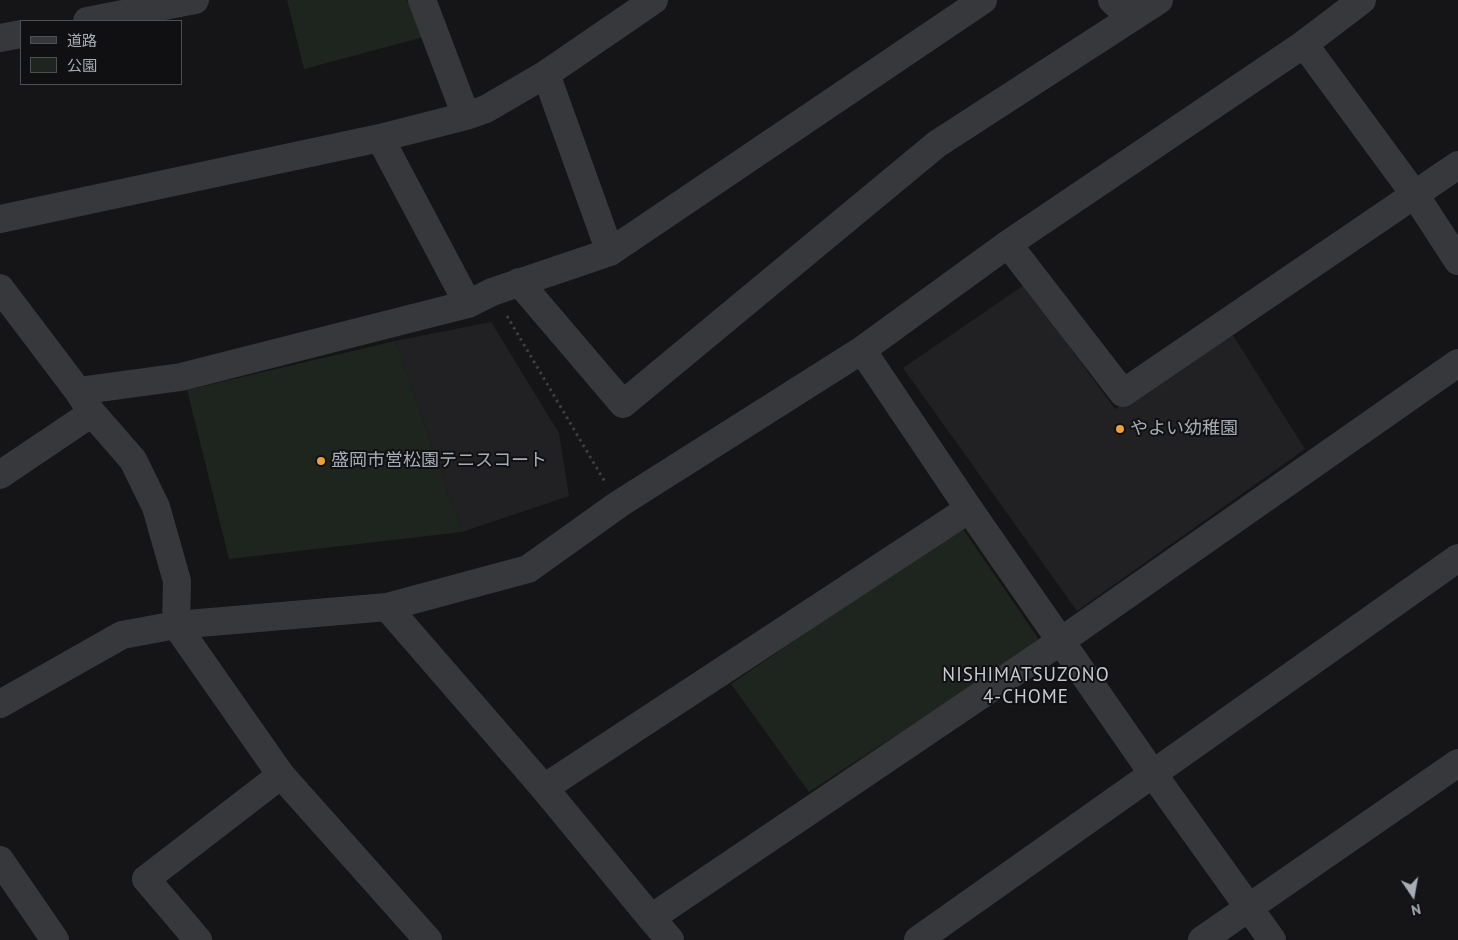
<!DOCTYPE html>
<meta charset="utf-8">
<style>
body{margin:0}
#map{position:relative;width:1458px;height:940px;overflow:hidden;background:#151517;font-family:"PT Sans","Noto Sans JP",sans-serif}
canvas{display:block}
.legend{position:absolute;left:20px;top:20px;width:162px;height:65px;box-sizing:border-box;background:#101012;border:1px solid #4c4f54;margin:0;padding:6px 9px;list-style:none;font-size:15px;color:#a7adb7}
.legend li{display:flex;align-items:center;gap:10px;height:25px}
.legend b{width:25px;border:1px solid #4c4f54}
.north{position:absolute;left:1388px;top:870px;width:50px;height:50px;-webkit-text-stroke:4px #101012;paint-order:stroke;rotate:168deg;font-size:14px;font-weight:700;line-height:20px;text-align:center;color:#a7adb7}
.north::after{content:'';display:block;margin:auto;width:18px;height:22px;background:#a7adb7;clip-path:polygon(50% 0,100% 100%,50% 72%,0 100%)}
</style>
<div id="map">
<canvas width="1458" height="940"></canvas>
<ul class="legend">
<li><b style="height:6px;background:#36383c"></b>道路</li>
<li><b style="height:14px;background:#1d251e"></b>公園</li>
</ul>
<div class="north">N</div>
</div>
<script>
const ctx = document.querySelector('canvas').getContext('2d');
ctx.lineJoin = 'round';
function paint(path, color) { ctx.fillStyle = color; ctx.fill(path, 'evenodd'); }
const shape = rows => new Path2D(rows.map(r => 'M' + r).join(''));
function stroke(path, color, width, dash) { ctx.strokeStyle = color; ctx.lineWidth = width; ctx.lineCap = dash ? 'butt' : 'round'; ctx.setLineDash(dash || []); ctx.stroke(path); }
function drawText(font, color, halo, rows, align = 'center') {
  ctx.font = font + ' "PT Sans","Noto Sans JP",sans-serif'; ctx.lineWidth = 4; ctx.setLineDash([]); ctx.textBaseline = 'middle'; ctx.strokeStyle = halo; ctx.fillStyle = color; for (const [text, x, y, turn = 0] of rows) {
    ctx.save(); ctx.translate(x, y); ctx.rotate((+turn || 0) * Math.PI / 180); ctx.textAlign = isNaN(turn) ? turn : align; if (halo) ctx.strokeText(text, 0, 0); ctx.fillText(text, 0, 0); ctx.restore();
  }
}
paint(shape([
 [1024,285,1115,409,1232,334,1305,449,1077,611,903,368],
 [491,322,559,433,569,496,462,532,395,341]
]), '#212124');
paint(shape([
 [287,0,407,0,424,37,304,69],
 [395,341,462,532,229,559,187,390],
 [961,526,1040,641,809,792,731,684]
]), '#1d251e');
stroke(shape([
 [507,316,605,482]
]), '#3c3f43', 3, [2.5, 4]);
stroke(shape([
 [422,0,466,116],
 [654,0,546,74,610,252,983,0],
 [1112,0,1131,18],
 [87,21,195,0],
 [0,38,21,34],
 [1304,44,1415,195,1458,261],
 [380,138,466,116,486,109,546,74],
 [0,219,380,138,468,304,181,377,78,391],
 [1008,244,1123,393,1458,165],
 [519,282,623,404,937,144,1159,0],
 [0,288,78,391,92,413,133,460,156,507,177,581,176,625,281,775,428,940],
 [468,304,492,292,610,252],
 [862,350,969,509,1153,774,1272,940],
 [0,475,92,413],
 [387,607,544,788,969,509],
 [0,704,122,635,176,625,387,607,528,569,619,504,862,350,1008,244,1304,44,1362,0],
 [544,788,651,918],
 [0,860,55,940],
 [198,940,146,879,281,775],
 [670,940,651,918,1061,641,1458,363],
 [918,940,1458,558],
 [1202,940,1458,763]
]), '#36383c', 28);
for (const [x, y, r, color] of [
 [1120,429,5,"#f0a135"],
 [321,461,5,"#f0a135"]
]) { const dot = new Path2D(); dot.arc(x, y, r, 0, 2 * Math.PI); ctx.fillStyle = color; ctx.fill(dot); stroke(dot, '#101012', 2); }
drawText('18px', '#a7adb7', '#101012', [
 ["やよい幼稚園",1130,429],
 ["盛岡市営松園テニスコート",331,461]
], 'left');
ctx.letterSpacing = '1px';
drawText('19px', '#c8ccd3', '#101012', [
 ["NISHIMATSUZONO",1026,676],
 ["4-CHOME",1026,698]
]);
ctx.letterSpacing = '0px';
</script>
